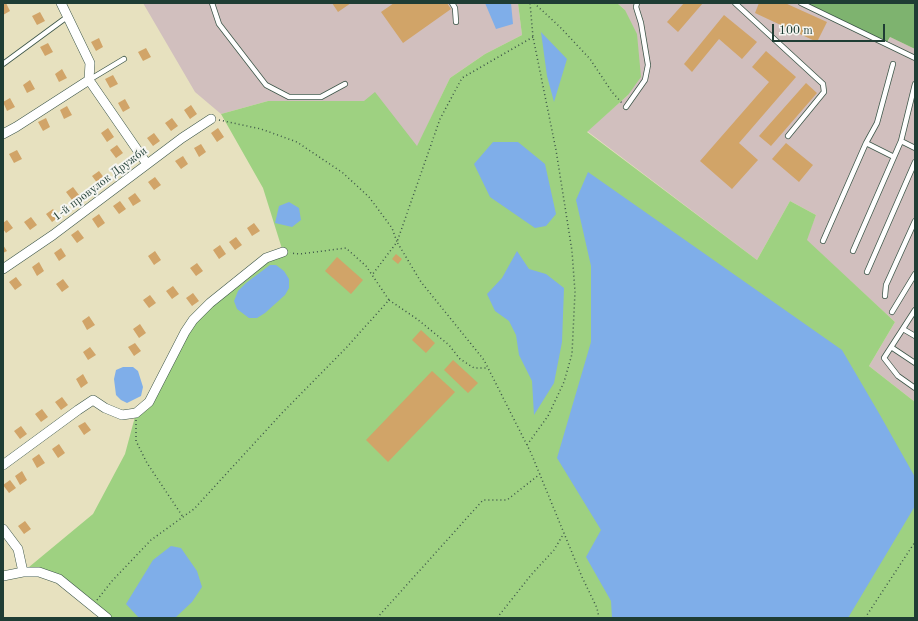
<!DOCTYPE html>
<meta charset="utf-8">
<style>
body{margin:0}
#map{position:relative;width:918px;height:621px;overflow:hidden;background:#e7e1bf;font-family:"Old Standard TT",serif}
canvas{display:block}
.frame{position:absolute;inset:0;border:4px solid #1f3d34;pointer-events:none}
.scale{position:absolute;left:772px;top:24px;width:113px;height:18px;box-sizing:border-box;border:2px solid #1f3d34;border-top:0;padding-left:5px;font-size:12px;line-height:14px;white-space:nowrap;color:#1f3d34;-webkit-text-stroke:3px #f6f6f2;paint-order:stroke}
</style>
<div id="map">
<canvas width="918" height="621"></canvas>
<div class="frame"></div>
<div class="scale">100 m</div>
</div>
<script>
const ctx = document.querySelector('canvas').getContext('2d');
ctx.lineJoin = 'round';
function paint(path, color) { ctx.fillStyle = color; ctx.fill(path, 'evenodd'); }
const shape = rows => new Path2D(rows.map(r => 'M' + r).join(''));
function stroke(path, color, width, dash) { ctx.strokeStyle = color; ctx.lineWidth = width; ctx.lineCap = dash ? 'butt' : 'round'; ctx.setLineDash(dash || []); ctx.stroke(path); }
function drawText(font, color, halo, rows, align = 'center') {
  ctx.font = font + ' "Old Standard TT",serif'; ctx.lineWidth = 4; ctx.setLineDash([]); ctx.textBaseline = 'middle'; ctx.strokeStyle = halo; ctx.fillStyle = color; for (const [text, x, y, turn = 0] of rows) {
    ctx.save(); ctx.translate(x, y); ctx.rotate((+turn || 0) * Math.PI / 180); ctx.textAlign = isNaN(turn) ? turn : align; if (halo) ctx.strokeText(text, 0, 0); ctx.fillText(text, 0, 0); ctx.restore();
  }
}
paint(shape([
 [143,3,518,3,522,35,485,54,450,78,417,147,364,101,268,101,221,114,195,92],
 [617,3,801,3,887,44,890,37,915,49,915,402,869,366,895,322,806,240,816,215,790,201,757,260,587,131,628,95,625,10]
]), '#d1bfbe');
paint(shape([
 [518,3,617,3,625,10,637,34,641,77,628,95,587,132,757,260,790,201,816,215,807,240,895,322,869,366,915,402,915,618,107,618,59,579,23,572,93,514,125,454,136,413,149,402,185,332,237,280,283,252,263,188,221,114,268,101,364,101,375,92,417,146,450,78,485,54,522,35]
]), '#9ed181');
paint(shape([
 [801,3,915,3,915,49,890,37,886,44]
]), '#7eb36f');
paint(shape([
 [485,3,511,3,513,24,496,29],
 [541,32,567,59,554,102,547,76],
 [493,142,518,142,545,164,556,214,546,226,535,228,490,197,474,164],
 [588,172,842,350,880,415,915,477,915,506,848,618,612,618,611,601,586,557,601,530,557,458,591,342,591,266,576,200],
 [289,202,299,208,301,220,292,227,275,223,279,206],
 [517,251,529,269,546,274,564,288,562,342,554,383,534,415,532,381,519,355,516,335,509,321,495,311,487,294,502,278],
 [270,265,276,265,284,271,289,279,289,288,285,295,265,313,257,318,249,318,237,309,234,301,238,291,246,283],
 [123,367,133,367,138,371,143,387,141,396,127,403,121,400,116,395,114,379,116,370],
 [171,546,181,548,197,571,202,587,192,602,175,618,139,618,126,604,153,560]
]), '#7faee9');
paint(shape([
 [3,3,6,3,10,11,3,15],
 [332,3,351,3,338,12],
 [394,3,447,3,451,9,403,43,381,12],
 [684,3,703,3,678,32,667,22],
 [759,3,785,3,827,22,817,42,755,13],
 [40,12,45,21,37,25,32,16],
 [724,15,757,42,742,59,719,39,692,72,684,64],
 [99,38,103,47,96,51,91,42],
 [48,43,53,52,45,56,40,47],
 [146,48,151,57,143,61,138,52],
 [766,51,796,77,739,143,758,160,732,189,700,161,769,82,752,67],
 [62,69,67,78,59,82,55,74],
 [113,75,118,84,110,88,105,79],
 [30,80,35,89,27,93,23,85],
 [806,83,817,93,771,146,759,136],
 [10,98,15,107,7,111,3,102],
 [125,99,130,108,123,112,118,103],
 [191,105,197,114,190,119,184,110],
 [67,106,72,115,64,119,60,110],
 [46,118,50,127,43,131,38,122],
 [172,118,178,126,171,131,165,123],
 [108,128,114,137,107,142,101,133],
 [218,128,224,137,217,142,211,133],
 [154,133,160,141,153,146,147,138],
 [786,143,813,165,799,182,772,159],
 [201,144,206,152,199,157,194,148],
 [117,145,123,153,116,158,110,150],
 [17,150,22,159,14,163,9,154],
 [183,156,188,164,181,169,175,161],
 [99,171,105,179,98,184,92,176],
 [155,177,161,185,154,190,148,182],
 [73,187,79,195,72,200,66,192],
 [135,193,141,201,133,206,128,198],
 [120,201,126,209,119,214,113,206],
 [53,209,59,217,52,222,46,214],
 [99,214,105,223,98,228,92,219],
 [31,217,37,225,30,230,24,222],
 [7,220,13,228,6,233,3,229,3,223],
 [254,223,260,231,252,236,247,228],
 [78,230,84,238,77,243,71,235],
 [236,237,242,245,235,250,229,242],
 [3,245,7,251,3,253],
 [220,245,226,254,219,259,213,250],
 [61,248,66,256,59,261,54,253],
 [155,251,161,260,154,265,148,256],
 [396,254,402,259,398,264,392,259],
 [337,257,363,280,351,294,325,271],
 [39,262,44,271,37,276,32,267],
 [197,263,203,271,196,276,190,268],
 [16,277,22,285,15,290,9,282],
 [63,279,69,287,62,292,56,284],
 [173,286,179,294,172,299,166,291],
 [193,293,199,301,192,306,186,298],
 [150,295,156,303,149,308,143,300],
 [89,316,95,325,87,330,82,321],
 [140,324,146,333,139,338,133,329],
 [421,330,435,343,426,353,412,340],
 [135,343,141,351,134,356,128,347],
 [90,347,96,355,88,360,83,352],
 [453,360,478,383,468,393,444,370],
 [432,371,455,392,388,462,366,440],
 [83,374,88,383,81,388,76,379],
 [62,397,68,405,61,410,55,402],
 [42,409,48,417,41,422,35,414],
 [85,422,91,430,84,435,78,426],
 [21,426,27,434,20,439,14,431],
 [59,444,65,453,58,458,52,449],
 [39,454,45,463,37,468,32,459],
 [22,471,27,480,20,485,15,476],
 [10,480,16,488,9,493,3,485],
 [25,521,31,529,24,534,18,526]
]), '#d1a468');
const service = shape([
 [212,3,219,24,266,85,289,97,321,97,345,84],
 [452,3,455,8,456,22],
 [735,3,823,84,824,92,788,136],
 [801,3,915,58],
 [3,64,67,17],
 [89,80,124,59],
 [626,107,645,80,648,65,641,23,636,7,637,3],
 [901,141,915,84],
 [866,143,877,123,893,64],
 [823,241,866,143,894,157],
 [853,251,894,157,901,141,915,148],
 [867,272,915,162],
 [885,296,886,285,915,221],
 [915,310,884,358,898,376,915,388],
 [892,312,915,274],
 [903,329,915,336],
 [891,347,915,363]
]);
const minor = shape([
 [61,3,90,63,89,80,147,164],
 [3,134,16,127,89,80],
 [3,269,53,235,182,138,211,119],
 [3,465,78,410,93,400,105,408,122,415,136,413,149,402,185,332,193,320,210,303,266,258,283,252],
 [3,529,18,549,23,572],
 [3,576,23,572,39,572,59,579,107,618]
]);
stroke(service, '#3d5649', 6);
stroke(minor, '#3d5649', 10);
stroke(shape([
 [534,3,560,27,590,59,612,92,622,103],
 [533,37,462,78,440,119,397,242,421,282,484,360,531,453,582,577,597,608,599,618],
 [219,120,261,129,297,142,343,173,369,197,392,228,397,242,372,275],
 [389,300,417,319,449,345,460,359,474,368,488,368],
 [136,420,136,441,147,463,183,517],
 [527,445,548,416,564,382,572,354,575,292,572,251,556,150,533,37,530,3],
 [97,600,112,581,151,540,194,509,282,413,346,348,389,300,366,266,346,248,300,254,290,253],
 [377,618,483,500,507,500,540,474],
 [497,618,531,575,554,550,564,533],
 [865,618,915,542]
]), '#3d5649', 1.5, [1, 3]);
stroke(service, '#fff', 4.5);
stroke(minor, '#fff', 9);
drawText('12px', '#1f3d34', '#f6f6f2', [
 ["1-й провулок Дружби",100,184,-37]
]);
</script>
